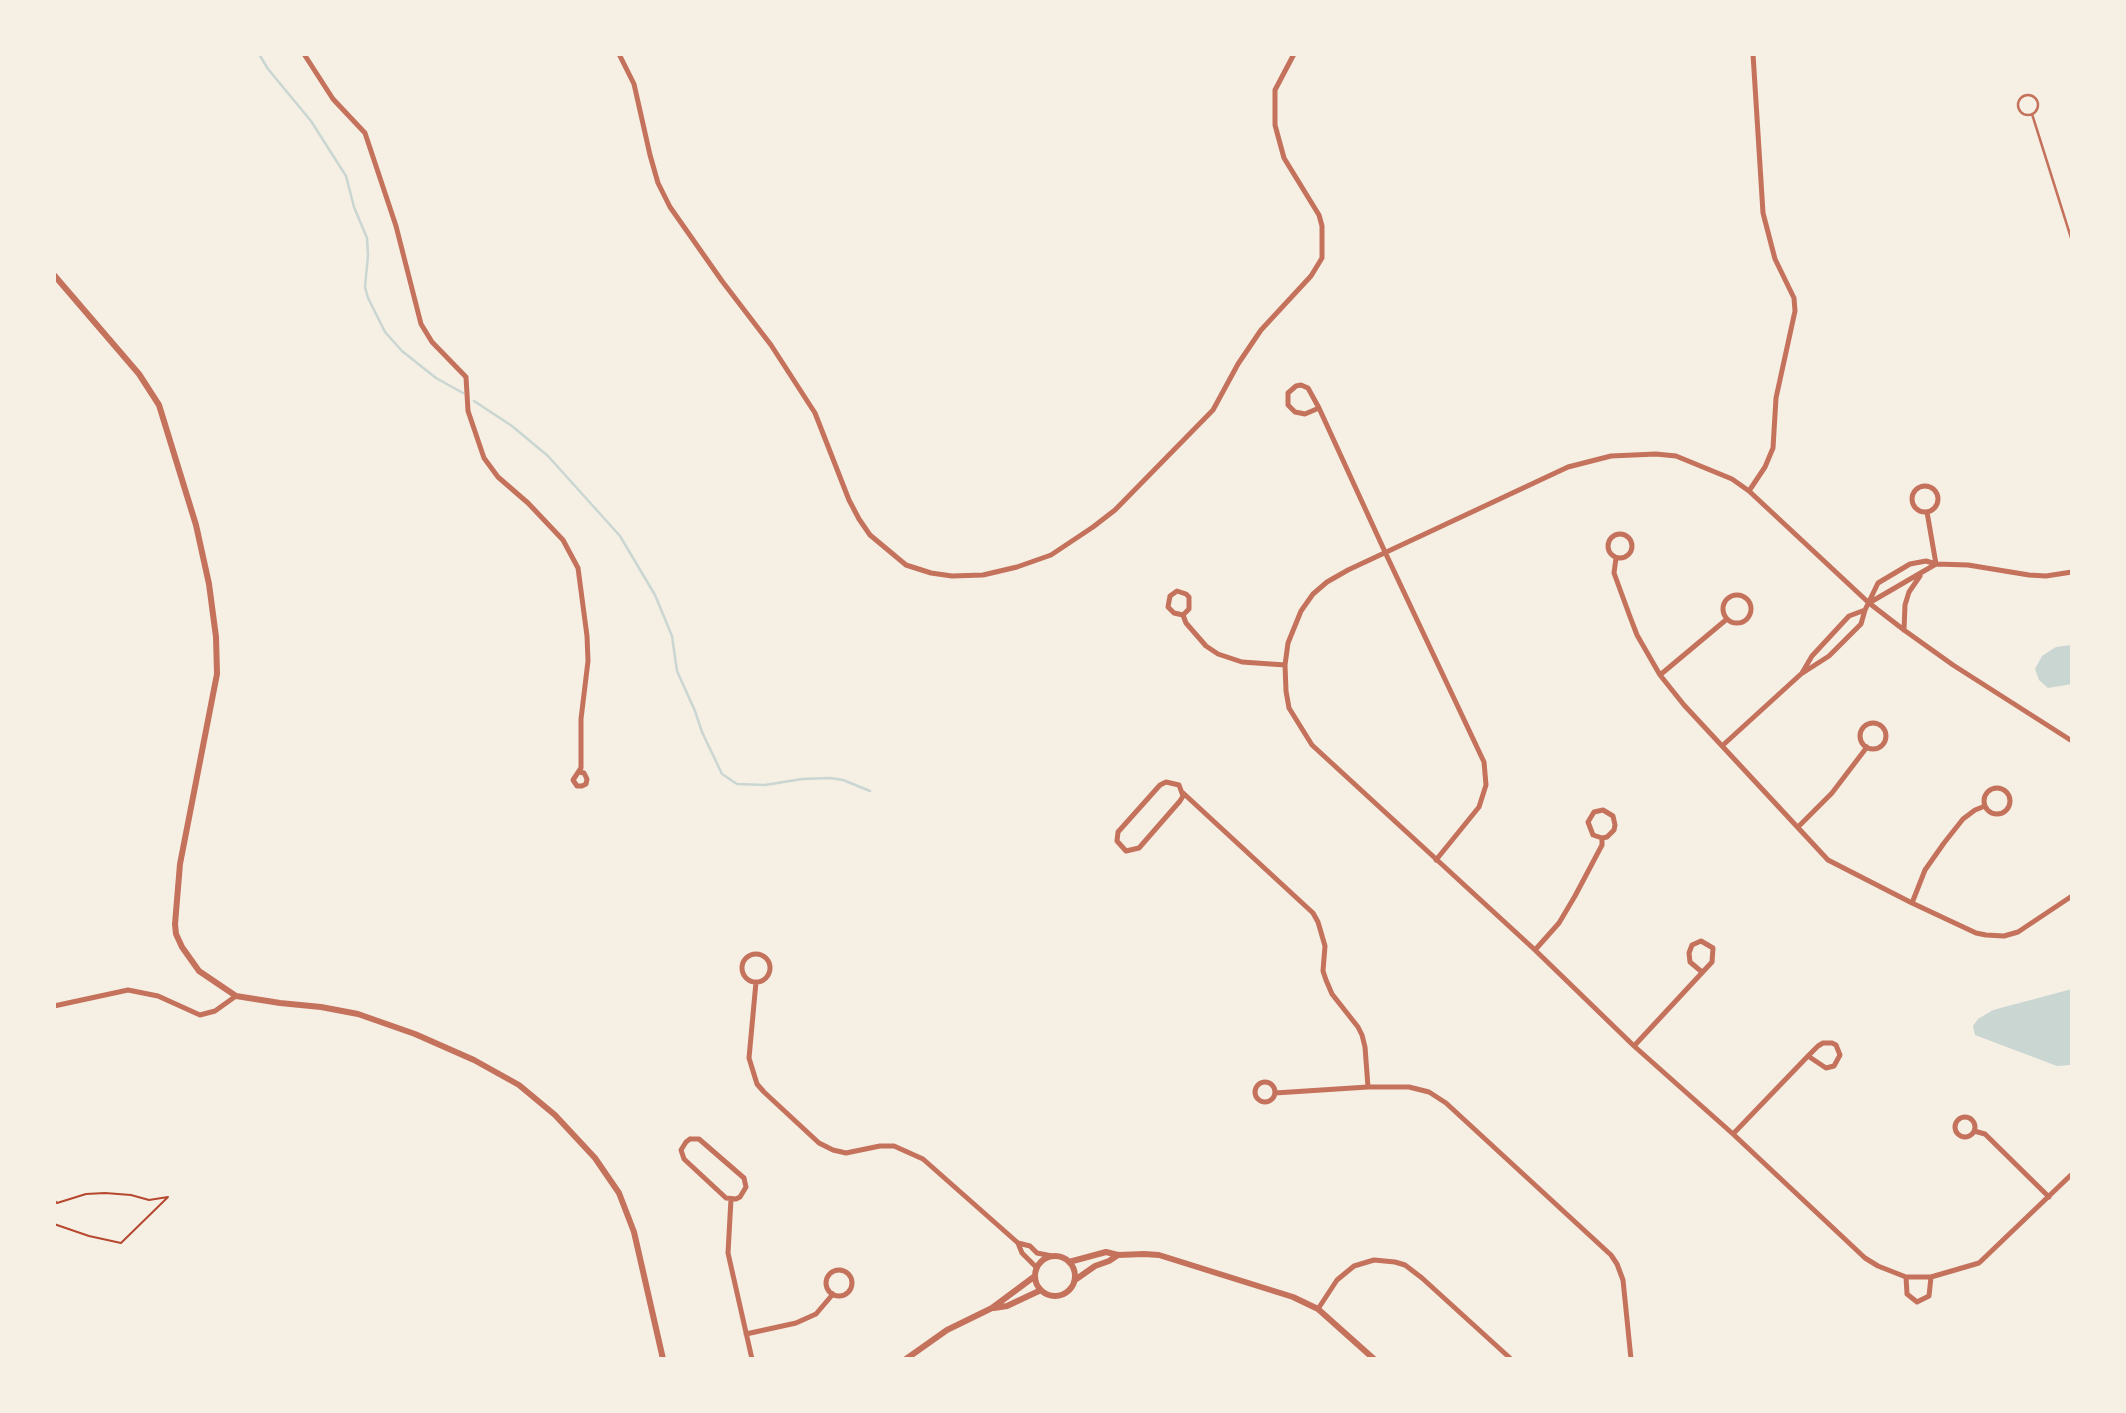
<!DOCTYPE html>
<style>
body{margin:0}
#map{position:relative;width:2126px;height:1413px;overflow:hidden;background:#f6efe4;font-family:"Asap Condensed",sans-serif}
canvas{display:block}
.frame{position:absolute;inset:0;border:56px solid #f6efe4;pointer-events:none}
</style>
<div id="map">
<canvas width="2126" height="1413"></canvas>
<div class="frame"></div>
</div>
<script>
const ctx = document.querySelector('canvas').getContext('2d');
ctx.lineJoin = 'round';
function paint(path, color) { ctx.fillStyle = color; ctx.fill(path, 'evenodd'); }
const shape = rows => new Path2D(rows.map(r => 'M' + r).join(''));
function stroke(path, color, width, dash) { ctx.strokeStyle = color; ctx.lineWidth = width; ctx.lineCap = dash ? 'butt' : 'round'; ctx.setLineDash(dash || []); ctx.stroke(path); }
paint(shape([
 [2072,645,2072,684,2048,688,2039,680,2035,669,2042,656,2056,647],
 [2072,989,2072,1063,2070,1065,2057,1066,1975,1035,1973,1026,1978,1019,1993,1010]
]), '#c9d6d2');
stroke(shape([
 [259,54,268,69,311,121,346,176,354,207,367,238,368,255,365,287,368,298,385,332,402,351,436,378,463,393],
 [474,401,512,426,548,456,620,536,655,595,672,636,677,671,695,711,702,732,722,774,737,784,765,785,802,779,830,778,843,780,870,791]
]), '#c9d6d2', 2.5);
stroke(shape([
 [54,1200,57,1203,86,1194,105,1193,131,1195,149,1200,168,1197,121,1243,89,1236,54,1224]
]), '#b5482f', 2);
stroke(shape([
 '2018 105a10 10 0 1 1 20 0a10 10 0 1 1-20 0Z',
 [2032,114,2072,241]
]), '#c5725c', 2.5);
stroke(shape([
 [304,54,333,99,365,133,396,226,421,324,432,342,466,377,468,411,484,458,498,477,528,503,563,540,578,568,587,636,588,661,581,719,581,768,573,780,577,786,582,786,586,784,587,779,584,773,579,772],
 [619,54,634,84,650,155,658,183,670,207,722,281,771,345,815,413,849,500,859,519,870,535,906,565,931,573,952,576,983,575,1017,567,1051,555,1093,527,1115,510,1213,410,1238,364,1261,330,1311,276,1322,258,1322,226,1319,215,1284,158,1275,125,1275,90,1294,54],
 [1319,408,1305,414,1295,412,1288,405,1288,393,1296,386,1301,385,1308,388,1319,408,1385,552,1484,762,1486,785,1479,807,1436,860],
 '1912 499a13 13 0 1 1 26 0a13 13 0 1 1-26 0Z',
 [1749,491,1765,467,1773,448,1776,398,1795,311,1794,298,1775,259,1763,213,1753,54],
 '1608 546a12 12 0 1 1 24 0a12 12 0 1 1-24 0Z',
 [1616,558,1614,573,1629,614,1637,635,1660,675,1684,705,1828,860,1912,903,1976,933,1986,935,2004,936,2018,932,2072,896],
 '1723 609a14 14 0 1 1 28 0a14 14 0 1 1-28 0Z',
 [1869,603,1936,564,1968,565,2029,575,2046,576,2072,572],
 [1183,615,1174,613,1168,607,1170,596,1177,591,1186,594,1189,597,1189,609,1183,615,1186,623,1206,646,1218,654,1242,662,1285,665],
 [1904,630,1905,605,1909,592,1920,576],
 [1802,673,1812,656,1849,616,1865,610],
 [1660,675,1727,619],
 '1860 736a13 13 0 1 1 26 0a13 13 0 1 1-26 0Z',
 [2072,741,1953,665,1904,630,1869,603,1749,491,1732,479,1676,456,1656,454,1611,456,1568,467,1348,570,1327,582,1313,594,1301,611,1288,643,1285,665,1286,691,1289,708,1312,745,1535,950,1634,1046,1733,1134,1865,1258,1878,1266,1906,1277,1931,1277,1979,1263,2072,1174],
 [1722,746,1801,674,1829,656,1861,624,1865,610,1878,583,1910,564,1926,561,1936,564,1927,512],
 [1166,782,1179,785,1183,796,1180,801,1139,848,1126,851,1117,841,1118,832,1160,785,1166,782],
 '1984 801a13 13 0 1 1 26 0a13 13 0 1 1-26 0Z',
 [1182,792,1313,913,1318,922,1325,946,1323,971,1326,980,1332,994,1358,1027,1362,1035,1365,1047,1368,1087],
 [1798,827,1832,793,1867,747],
 [1912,903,1925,870,1944,843,1963,819,1975,810,1985,806],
 [1535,950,1559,923,1575,896,1602,845,1602,838,1607,837,1614,830,1615,825,1613,816,1603,810,1594,812,1588,822,1593,835,1602,838],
 '742 968a14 14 0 1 1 28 0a14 14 0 1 1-28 0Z',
 [756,982,749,1058,757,1084,764,1092,819,1143,833,1150,846,1153,880,1146,894,1146,923,1159,1018,1243,1022,1253,1037,1268],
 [54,1006,128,990,158,996,200,1015,215,1011,236,996],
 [1634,1046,1712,962,1713,948,1701,941,1692,945,1689,953,1690,962,1702,972],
 '1255 1092a10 10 0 1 1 20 0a10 10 0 1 1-20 0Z',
 [1275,1093,1368,1087,1409,1087,1429,1092,1446,1103,1611,1255,1617,1264,1623,1280,1631,1359],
 '1955 1127a10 10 0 1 1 20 0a10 10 0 1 1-20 0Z',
 [1974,1131,1985,1134,2049,1197],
 [1733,1134,1808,1056,1818,1046,1823,1043,1832,1043,1836,1045,1840,1055,1834,1066,1826,1068,1808,1056],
 [690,1139,699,1139,744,1178,746,1187,740,1197,736,1199,726,1198,684,1159,681,1150,686,1142,690,1139],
 [731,1199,728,1253,752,1359],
 [1018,1243,1030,1246,1037,1253,1052,1256],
 '826 1283a13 13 0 1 1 26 0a13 13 0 1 1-26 0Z',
 [1906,1277,1907,1294,1917,1302,1929,1296,1931,1277],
 [1318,1309,1337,1280,1354,1266,1374,1260,1395,1262,1405,1265,1422,1278,1511,1359],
 [746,1334,796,1323,816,1314,833,1294]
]), '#c5725c', 5);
stroke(shape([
 [54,275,139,374,159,405,196,525,209,584,216,637,217,674,180,864,175,924,176,934,182,947,199,971,236,996,280,1003,321,1007,358,1014,415,1034,474,1060,519,1085,555,1115,595,1158,619,1193,634,1232,663,1359],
 '1035 1276a20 20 0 1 1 40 0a20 20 0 1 1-40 0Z',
 [1069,1262,1106,1252,1118,1255,1144,1254,1159,1255,1293,1297,1318,1309,1374,1359],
 [1075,1280,1095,1266,1109,1261,1118,1255],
 [994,1308,1007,1306,1041,1290],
 [906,1359,947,1330,992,1308,1035,1276]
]), '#c5725c', 6);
</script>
